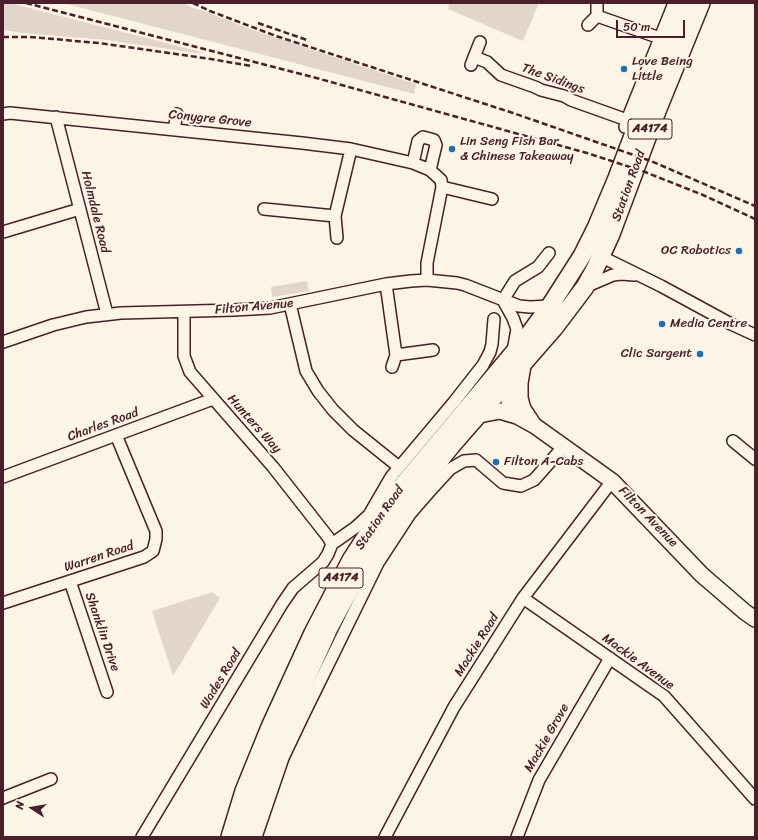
<!DOCTYPE html>
<style>
body{margin:0}
#map{position:relative;width:758px;height:840px;overflow:hidden;background:#fcf5e5;font-family:Sriracha,sans-serif}
canvas{display:block}
.frame{position:absolute;inset:0;border:4px solid #4a1f2b;pointer-events:none}
.north{position:absolute;left:12px;top:788px;width:40px;height:40px;-webkit-text-stroke:3px #fcf5e5;paint-order:stroke;rotate:282deg;font-size:11px;font-weight:700;line-height:16px;text-align:center;color:#4a1f2b}
.north::after{content:'';display:block;margin:auto;width:14px;height:18px;background:#4a1f2b;clip-path:polygon(50% 0,100% 100%,50% 72%,0 100%)}
.scale{position:absolute;left:616px;top:20px;width:69px;height:18px;box-sizing:border-box;border:2px solid #4a1f2b;border-top:0;padding-left:5px;font-size:12px;line-height:14px;white-space:nowrap;color:#4a1f2b;-webkit-text-stroke:3px #fcf5e5;paint-order:stroke}
</style>
<div id="map">
<canvas width="758" height="840"></canvas>
<div class="frame"></div>
<div class="north">N</div>
<div class="scale">50 m</div>
</div>
<script>
const ctx = document.querySelector('canvas').getContext('2d');
ctx.lineJoin = 'round';
function paint(path, color) { ctx.fillStyle = color; ctx.fill(path, 'evenodd'); }
const shape = rows => new Path2D(rows.map(r => 'M' + r).join(''));
function stroke(path, color, width, dash) { ctx.strokeStyle = color; ctx.lineWidth = width; ctx.lineCap = dash ? 'butt' : 'round'; ctx.setLineDash(dash || []); ctx.stroke(path); }
function drawText(font, color, halo, rows, align = 'center') {
  ctx.font = font + ' Sriracha,sans-serif'; ctx.lineWidth = 4; ctx.setLineDash([]); ctx.textBaseline = 'middle'; ctx.strokeStyle = halo; ctx.fillStyle = color; for (const [text, x, y, turn = 0] of rows) {
    ctx.save(); ctx.translate(x, y); ctx.rotate((+turn || 0) * Math.PI / 180); ctx.textAlign = isNaN(turn) ? turn : align; if (halo) ctx.strokeText(text, 0, 0); ctx.fillText(text, 0, 0); ctx.restore();
  }
}
paint(shape([
 [3,3,10,3,205,53,196,53,107,40,23,33,3,30],
 [63,3,184,3,193,8,204,11,250,29,416,84,414,94],
 [449,3,539,3,523,41,448,9],
 [307,281,309,291,272,297,271,287],
 [212,592,220,598,173,676,152,611]
]), '#e2d5ca');
const street = shape([
 [597,16,660,38],
 [588,25,597,16,597,5],
 [474,57,487,62,501,75,535,87,541,90,564,96,571,100,627,120],
 [471,65,480,42],
 [3,114,10,113,302,143,351,149,413,163,430,170,441,180,442,187,427,263,427,280],
 [56,117,107,314],
 [625,127,627,120,674,3],
 [174,129,177,114],
 [413,163,418,141,423,137,434,140,436,145,430,170],
 [442,187,492,199],
 [264,209,335,216],
 [3,232,80,209],
 [337,238,335,216,351,149],
 [598,250,602,257,661,286,731,324,755,335],
 [386,284,396,355],
 [585,287,613,275,621,274,634,275],
 [503,300,515,281,538,267,549,253],
 [503,300,513,318,517,329,513,351],
 [290,304,306,371,318,391,333,410,353,430,399,467],
 [184,312,184,356,190,372,273,467,328,537,332,544],
 [3,342,53,325,86,317,121,313,234,310,270,308,386,284,411,281,427,280,457,283,465,285,519,306,530,307,550,306],
 [392,367,396,355,433,350],
 [733,441,755,459],
 [3,477,213,399],
 [332,544,356,527,369,515,391,477,454,402,483,365,490,352,492,344,494,319],
 [70,581,107,692],
 [523,598,664,696,755,799],
 [3,603,144,557,153,551,156,539,156,531,116,435],
 [3,798,51,779],
 [142,837,282,604,293,588,323,562,328,554,332,544],
 [256,837,283,758,301,720,378,563,410,514,430,491,450,469,464,461,476,460,503,483,521,486,534,480,564,446],
 [385,837,454,707,523,598,612,481],
 [517,837,539,780,610,658]
]);
const secondary = shape([
 [524,360,520,383,520,398,523,409,533,424],
 [509,374,507,383,509,401,517,416],
 [479,415,500,411,517,416,535,426,612,481,702,575,745,612,755,619]
]);
const primary = shape([
 [230,837,244,791,270,727,313,633,351,560,377,520,396,493,527,337,550,306,582,256,596,228,617,178,645,104,686,3],
 [244,837,268,764,282,732,329,628,357,576,388,527,407,500,452,445,554,328,585,287,595,269,611,234,657,111,701,3]
]);
stroke(street, '#4a1f2b', 14);
stroke(secondary, '#4a1f2b', 18);
stroke(primary, '#4a1f2b', 20);
stroke(street, '#fcf5e5', 11);
stroke(secondary, '#fcf5e5', 15);
stroke(primary, '#fcf5e5', 17);
stroke(shape([
 [26,3,320,79,587,153,645,172,703,195,755,219],
 [193,3,210,11,276,36,513,113,651,161,755,206],
 [258,23,307,40],
 [3,37,30,37,99,43,211,59,251,66]
]), '#4a1f2b', 2.5, [6, 3]);
for (const [x, y, r, color] of [
 [624,69,4,"#1f6fb2"],
 [452,149,4,"#1f6fb2"],
 [739,251,4,"#1f6fb2"],
 [662,324,4,"#1f6fb2"],
 [700,354,4,"#1f6fb2"],
 [496,462,4,"#1f6fb2"]
]) { const dot = new Path2D(); dot.arc(x, y, r, 0, 2 * Math.PI); ctx.fillStyle = color; ctx.fill(dot); stroke(dot, '#fcf5e5', 1.5); }
for (const [x, y, w] of [
 [650,129,44],
 [341,578,44]
]) { const box = new Path2D(); box.roundRect(x - w / 2, y - 10, w, 20, 3); ctx.fillStyle = '#fcf5e5'; ctx.fill(box); stroke(box, '#4a1f2b', 1); }
drawText('bold 12px', '#4a1f2b', null, [
 ["A4174",650,129],
 ["A4174",341,578]
]);
drawText('13px', '#4a1f2b', '#fcf5e5', [
 ["Love Being",632,62],
 ["Little",632,77],
 ["Lin Seng Fish Bar",460,142],
 ["& Chinese Takeaway",460,157],
 ["OC Robotics",731,251,"right"],
 ["Media Centre",670,324],
 ["Clic Sargent",692,354,"right"],
 ["Filton A-Cabs",504,462]
], 'left');
drawText('13px', '#4a1f2b', '#fcf5e5', [
 ["The Sidings",553,79,20],
 ["Conygre Grove",210,119,6],
 ["Station Road",629,186,-70],
 ["Holmdale Road",95,212,76],
 ["Filton Avenue",254,307,-5],
 ["Hunters Way",254,424,48],
 ["Charles Road",103,425,-20],
 ["Filton Avenue",648,517,46],
 ["Station Road",380,518,-55],
 ["Warren Road",99,557,-18],
 ["Shanklin Drive",102,632,71],
 ["Mackie Road",477,645,-58],
 ["Mackie Avenue",638,662,36],
 ["Wades Road",221,679,-59],
 ["Mackie Grove",547,738,-60]
]);
</script>
